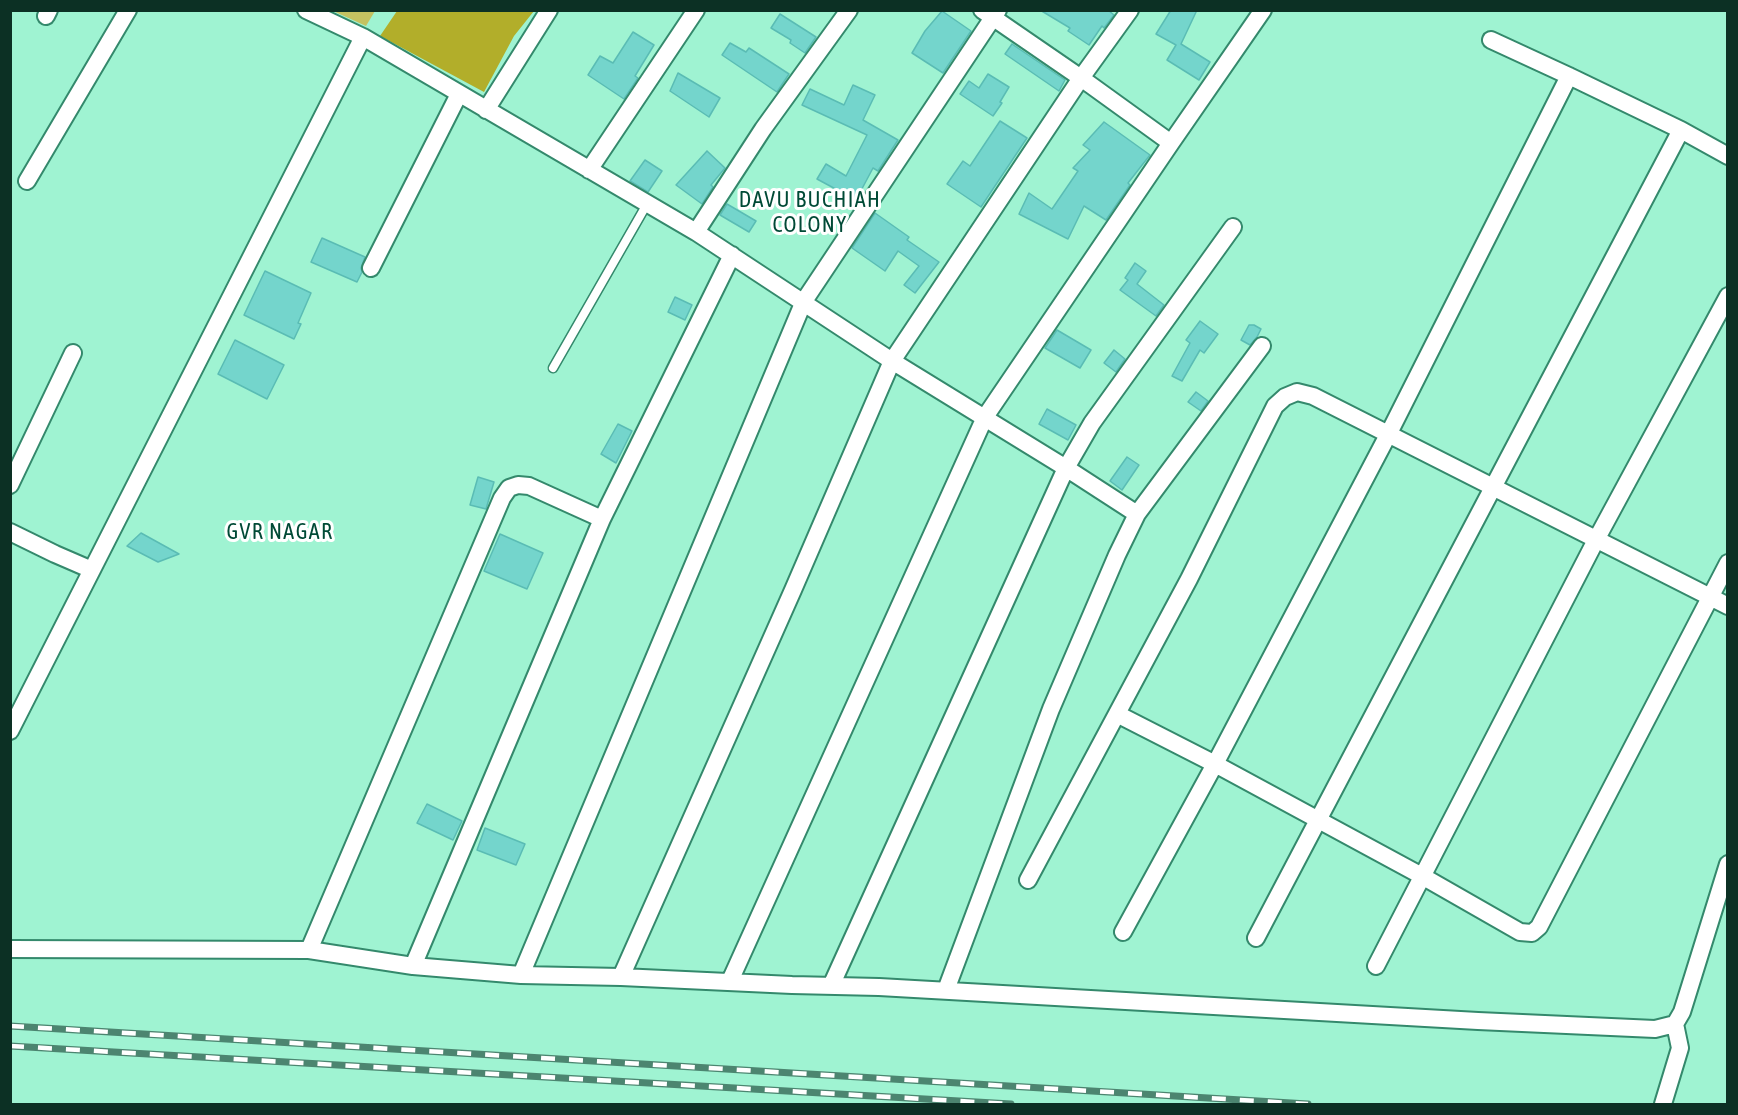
<!DOCTYPE html>
<style>
body{margin:0}
#map{position:relative;width:1738px;height:1115px;overflow:hidden;background:#9ff3d2;font-family:"Asap Condensed",sans-serif}
canvas{display:block}
.frame{position:absolute;inset:0;border:12px solid #0c3024;pointer-events:none}
</style>
<div id="map">
<canvas width="1738" height="1115"></canvas>
<div class="frame"></div>
</div>
<script>
const ctx = document.querySelector('canvas').getContext('2d');
ctx.lineJoin = 'round';
function paint(path, color) { ctx.fillStyle = color; ctx.fill(path, 'evenodd'); }
const shape = rows => new Path2D(rows.map(r => 'M' + r).join(''));
function stroke(path, color, width, dash) { ctx.strokeStyle = color; ctx.lineWidth = width; ctx.lineCap = dash ? 'butt' : 'round'; ctx.setLineDash(dash || []); ctx.stroke(path); }
function drawText(font, color, halo, rows, align = 'center') {
  ctx.font = font + ' "Asap Condensed",sans-serif'; ctx.lineWidth = 6; ctx.setLineDash([]); ctx.textBaseline = 'middle'; ctx.strokeStyle = halo; ctx.fillStyle = color; for (const [text, x, y, turn = 0] of rows) {
    ctx.save(); ctx.translate(x, y); ctx.rotate((+turn || 0) * Math.PI / 180); ctx.textAlign = isNaN(turn) ? turn : align; if (halo) ctx.strokeText(text, 0, 0); ctx.fillText(text, 0, 0); ctx.restore();
  }
}
paint(shape([
 [333,11,375,11,366,26]
]), '#c4c261');
paint(shape([
 [397,11,397,10,534,11,514,36,484,92,380,36]
]), '#b2ae2a');
const building = shape([
 [1040,10,1108,10,1114,15,1104,28,1102,26,1089,45,1068,31,1070,28,1040,10],
 [1171,10,1197,10,1181,44,1210,62,1199,80,1167,60,1176,45,1156,34,1171,10],
 [942,11,971,31,943,73,912,53,925,31,942,11],
 [780,14,816,37,805,53,790,43,791,40,771,28,780,14],
 [633,32,654,45,635,76,638,78,624,99,588,75,600,56,613,63,633,32],
 [730,43,746,52,749,48,789,74,777,92,722,55,730,43],
 [1012,44,1065,80,1059,91,1005,54,1012,44],
 [678,73,720,98,709,117,670,91,678,73],
 [988,74,1009,87,1000,102,1002,103,993,116,960,94,969,81,979,88,988,74],
 [853,85,875,95,863,120,898,140,878,171,873,168,856,200,817,179,826,164,846,176,867,135,802,105,810,89,844,105,853,85],
 [1000,121,1027,138,981,207,947,184,963,161,970,166,1000,121],
 [1104,122,1150,155,1128,183,1130,185,1106,220,1084,206,1068,239,1019,214,1029,193,1052,209,1078,171,1073,168,1090,150,1083,145,1104,122],
 [707,151,725,168,711,185,713,187,702,204,676,185,707,151],
 [645,160,662,171,648,192,630,181,645,160],
 [727,204,756,221,749,232,720,215,727,204],
 [875,213,909,237,907,240,939,262,915,293,904,285,919,266,898,251,885,271,852,248,875,213],
 [322,238,365,257,361,268,362,272,357,282,311,262,322,238],
 [1135,263,1146,271,1137,284,1164,305,1156,316,1120,290,1128,280,1125,278,1135,263],
 [265,271,311,293,298,323,301,324,294,339,244,315,265,271],
 [675,297,692,305,685,320,668,312,675,297],
 [1200,321,1218,334,1204,353,1200,350,1182,381,1172,376,1190,343,1186,340,1200,321],
 [1249,325,1254,325,1261,329,1257,337,1250,345,1241,340,1249,325],
 [1057,330,1091,350,1080,368,1045,348,1057,330],
 [235,340,284,365,267,399,218,374,235,340],
 [1114,350,1125,359,1116,372,1104,363,1114,350],
 [1196,392,1208,401,1201,411,1188,402,1196,392],
 [1047,409,1076,425,1068,440,1039,424,1047,409],
 [618,424,632,431,616,463,601,454,618,424],
 [1127,457,1139,465,1122,490,1110,481,1127,457],
 [478,477,494,482,486,509,470,505,478,477],
 [141,533,179,554,158,562,127,546,141,533],
 [500,534,543,553,527,589,484,571,500,534],
 [427,804,462,821,453,840,417,823,427,804],
 [485,828,525,844,516,865,477,850,485,828]
]);
paint(building, '#74d5cc');
stroke(building, '#5abcb4', 1.5);
const service = shape([
 [553,368,647,204]
]);
const minor = shape([
 [306,10,363,37,696,232,892,361,1081,78,1130,10],
 [982,10,1081,78,1171,143],
 [46,16,49,10],
 [1491,40,1569,76,1681,130,1728,156],
 [486,110,549,10],
 [589,170,696,10],
 [27,181,128,10],
 [696,232,763,129,849,10],
 [371,268,459,94],
 [10,485,73,353],
 [10,532,55,554,92,570],
 [1117,714,1215,764,1422,876,1520,932,1532,933,1539,927,1728,563],
 [10,731,363,37],
 [1028,880,1189,579,1275,406,1285,397,1297,392,1313,396,1728,606],
 [1123,932,1215,764,1389,433,1569,76],
 [1256,938,1681,130],
 [10,949,309,950,413,966,521,975,621,977,792,985,879,987,1478,1021,1655,1029,1675,1024,1682,1012,1728,864],
 [309,950,502,498,509,488,518,485,529,486,602,519],
 [413,966,602,519,732,255],
 [1376,966,1596,540,1728,296],
 [521,975,804,301,998,10],
 [621,977,793,590,892,361,1066,468,1137,514],
 [730,981,985,417,1171,143,1263,10],
 [831,986,1066,468,1092,423,1233,227],
 [946,990,1051,709,1117,555,1137,514,1262,346],
 [1663,1104,1680,1048,1675,1024]
]);
stroke(service, '#34896c', 11);
stroke(minor, '#34896c', 20);
stroke(service, '#fff', 8);
stroke(minor, '#fff', 16);
const rail = shape([
 [10,1026,1308,1104],
 [10,1046,1011,1104]
]);
stroke(rail, '#4c8570', 7);
stroke(rail, '#fff', 4.5, [14]);
ctx.letterSpacing = '1.5px';
drawText('22px', '#004a36', '#fff', [
 ["DAVU BUCHIAH",810,200],
 ["COLONY",810,225],
 ["GVR NAGAR",280,532]
]);
ctx.letterSpacing = '0px';
</script>
